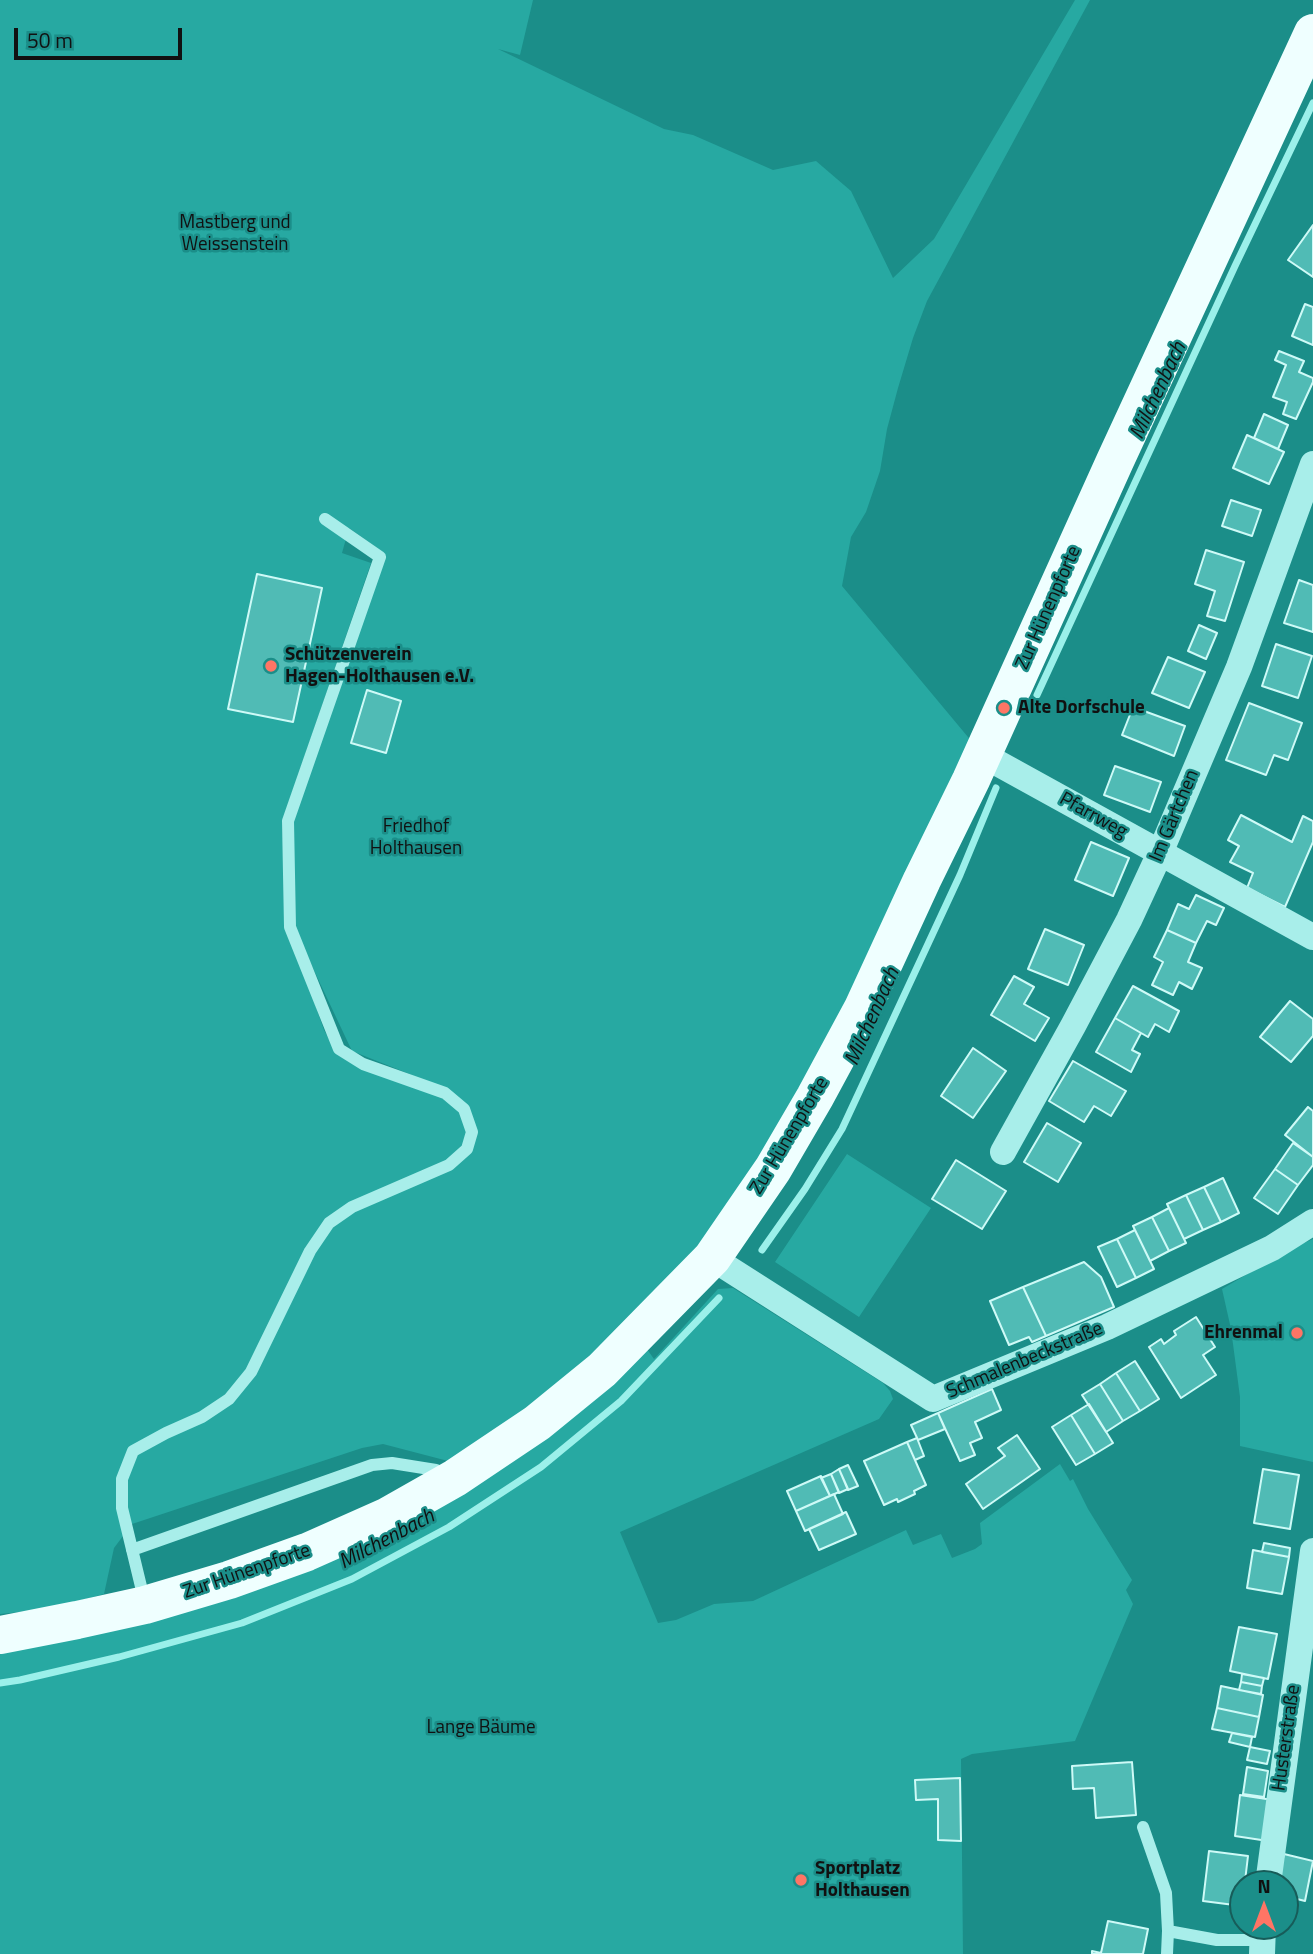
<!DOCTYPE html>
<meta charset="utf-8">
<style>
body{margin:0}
#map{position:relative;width:1313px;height:1954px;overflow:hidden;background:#1b8e89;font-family:"Titillium Web",sans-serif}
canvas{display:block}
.north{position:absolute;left:1229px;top:1870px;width:70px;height:70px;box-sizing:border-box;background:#1b8e89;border:2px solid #175c59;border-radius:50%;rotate:0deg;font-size:19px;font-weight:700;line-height:28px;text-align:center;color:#111}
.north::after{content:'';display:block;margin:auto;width:24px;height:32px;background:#ff7565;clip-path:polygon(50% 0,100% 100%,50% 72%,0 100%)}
.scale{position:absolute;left:14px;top:28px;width:168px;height:32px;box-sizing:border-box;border:4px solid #111;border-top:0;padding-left:9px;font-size:21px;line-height:24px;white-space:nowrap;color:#111;-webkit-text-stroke:5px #1b8e89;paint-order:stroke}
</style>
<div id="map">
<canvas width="1313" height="1954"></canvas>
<div class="north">N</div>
<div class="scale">50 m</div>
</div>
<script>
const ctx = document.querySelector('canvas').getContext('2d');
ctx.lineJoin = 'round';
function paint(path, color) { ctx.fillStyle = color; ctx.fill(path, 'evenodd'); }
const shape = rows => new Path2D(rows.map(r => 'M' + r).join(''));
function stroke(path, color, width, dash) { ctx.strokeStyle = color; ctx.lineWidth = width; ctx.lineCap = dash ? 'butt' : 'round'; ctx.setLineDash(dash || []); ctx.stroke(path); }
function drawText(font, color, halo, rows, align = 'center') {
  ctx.font = font + ' "Titillium Web",sans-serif'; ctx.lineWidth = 5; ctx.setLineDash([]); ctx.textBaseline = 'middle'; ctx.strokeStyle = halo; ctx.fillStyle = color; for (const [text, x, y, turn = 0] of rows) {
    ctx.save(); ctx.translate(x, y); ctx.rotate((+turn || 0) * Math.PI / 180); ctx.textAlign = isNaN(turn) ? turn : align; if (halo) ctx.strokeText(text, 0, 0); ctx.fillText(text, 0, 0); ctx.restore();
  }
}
paint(shape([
 [0,0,533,0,520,55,498,49,664,129,693,135,773,170,816,161,851,191,893,278,934,239,1075,0,1090,0,927,301,913,338,898,388,887,429,880,471,866,512,851,537,842,586,983,755,863,1008,637,1335,654,1359,718,1289,733,1288,883,1383,890,1391,893,1399,879,1419,620,1532,658,1623,676,1620,714,1604,753,1601,906,1530,913,1545,941,1534,952,1558,975,1549,982,1544,980,1523,1060,1464,1070,1481,1073,1479,1088,1509,1132,1580,1126,1590,1133,1604,1075,1741,972,1754,961,1759,963,1954,0,1954,0,1648,80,1634,471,1467,383,1444,362,1448,132,1524,114,1548,104,1594,49,1609,0,1614],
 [349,528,383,552,292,822,293,926,352,1051,412,1075,338,1055,324,1030,288,927,282,822,371,563,342,553],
 [847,1154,931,1208,859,1317,775,1262],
 [1313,1239,1313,1462,1240,1446,1240,1397,1231,1329,1222,1289,1290,1249]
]), '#27a9a2');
stroke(shape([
 [1037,695,1235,266,1313,103],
 [762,1250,805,1189,842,1129,960,875,996,788],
 [0,1683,20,1680,119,1657,242,1623,352,1579,449,1527,541,1467,621,1401,719,1298]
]), '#9bf0ea', 7);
const building = shape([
 [1313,225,1313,277,1288,260,1313,225],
 [1305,304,1313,307,1313,345,1292,336,1305,304],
 [1279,351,1304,361,1299,372,1313,378,1313,382,1296,419,1283,414,1287,402,1273,397,1286,365,1275,360,1279,351],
 [1264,414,1288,425,1278,449,1254,438,1264,414],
 [1247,435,1284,452,1269,484,1233,468,1247,435],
 [1231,500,1261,510,1252,536,1222,526,1231,500],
 [1206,550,1244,562,1225,621,1207,616,1215,591,1195,584,1206,550],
 [257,574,322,588,293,722,228,709,257,574],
 [1299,580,1313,585,1313,632,1284,623,1299,580],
 [1199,625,1217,633,1206,659,1188,651,1199,625],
 [1276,644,1312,656,1298,698,1262,686,1276,644],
 [1168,657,1205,672,1189,708,1152,693,1168,657],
 [367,690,401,701,386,753,351,743,367,690],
 [1249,703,1302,723,1288,760,1274,755,1266,775,1226,760,1249,703],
 [1133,707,1185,726,1174,756,1122,735,1133,707],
 [1115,766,1161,782,1150,812,1104,795,1115,766],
 [1241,815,1292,842,1303,816,1313,821,1313,842,1285,907,1247,888,1253,873,1230,862,1239,846,1228,840,1241,815],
 [1091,842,1129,858,1113,896,1075,880,1091,842],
 [1196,895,1224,908,1216,925,1207,921,1196,943,1167,930,1178,904,1189,909,1196,895],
 [1045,929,1084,945,1068,985,1028,969,1045,929],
 [1167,930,1196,943,1188,962,1202,968,1192,989,1179,982,1173,995,1152,985,1163,962,1154,957,1167,930],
 [1014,976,1034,987,1024,1004,1049,1018,1035,1041,991,1015,1014,976],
 [1133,986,1179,1011,1169,1032,1155,1024,1148,1037,1115,1018,1133,986],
 [1290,1001,1313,1019,1313,1036,1291,1062,1260,1037,1290,1001],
 [1115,1018,1141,1033,1132,1050,1140,1054,1131,1072,1096,1052,1115,1018],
 [973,1048,1006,1071,973,1118,941,1096,973,1048],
 [1073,1061,1126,1091,1111,1116,1094,1106,1084,1122,1049,1101,1073,1061],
 [1308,1107,1313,1111,1313,1157,1285,1135,1308,1107],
 [1047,1123,1081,1143,1058,1182,1024,1162,1047,1123],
 [1293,1143,1313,1157,1313,1165,1298,1185,1275,1169,1293,1143],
 [956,1160,1006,1191,982,1229,932,1199,956,1160],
 [1275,1169,1298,1185,1278,1214,1254,1198,1275,1169],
 [1223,1178,1239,1213,1221,1222,1204,1187,1223,1178],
 [1204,1187,1221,1222,1203,1230,1186,1195,1204,1187],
 [1186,1195,1203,1230,1184,1239,1167,1204,1186,1195],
 [1169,1208,1186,1243,1169,1251,1152,1217,1169,1208],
 [1152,1217,1169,1251,1150,1261,1133,1226,1152,1217],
 [1135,1230,1154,1269,1136,1278,1117,1239,1135,1230],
 [1117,1239,1136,1278,1117,1287,1098,1247,1117,1239],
 [1084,1262,1101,1277,1114,1307,1046,1336,1023,1287,1084,1262],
 [1023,1287,1046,1336,1032,1342,1029,1337,1009,1345,990,1301,1023,1287],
 [1196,1317,1215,1347,1203,1355,1216,1375,1181,1398,1149,1347,1161,1339,1164,1344,1176,1335,1174,1331,1196,1317],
 [1135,1361,1159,1399,1140,1411,1116,1373,1135,1361],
 [1116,1373,1140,1411,1123,1421,1100,1384,1116,1373],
 [1100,1384,1123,1421,1106,1432,1082,1395,1100,1384],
 [992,1389,1001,1410,975,1422,982,1438,970,1443,975,1455,960,1461,938,1413,992,1389],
 [1089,1404,1113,1443,1095,1454,1071,1415,1089,1404],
 [938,1413,945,1429,918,1440,911,1425,938,1413],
 [1071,1415,1095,1454,1076,1465,1052,1427,1071,1415],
 [1017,1435,1040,1469,983,1509,966,1484,1005,1456,998,1448,1017,1435],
 [917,1438,924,1456,915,1460,907,1442,917,1438],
 [907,1442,926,1485,914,1491,915,1494,898,1502,897,1499,884,1505,864,1461,907,1442],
 [848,1465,858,1486,848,1490,839,1469,848,1465],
 [839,1469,848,1489,839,1493,831,1474,839,1469],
 [1263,1469,1299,1475,1290,1529,1254,1523,1263,1469],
 [831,1474,839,1492,830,1496,821,1478,831,1474],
 [821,1476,830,1496,796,1511,787,1491,821,1476],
 [834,1494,843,1514,805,1531,796,1511,834,1494],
 [846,1512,856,1534,819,1550,809,1529,846,1512],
 [1264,1543,1290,1548,1289,1557,1262,1552,1264,1543],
 [1253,1550,1289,1557,1282,1594,1247,1588,1253,1550],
 [1239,1627,1277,1634,1268,1679,1230,1671,1239,1627],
 [1242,1674,1264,1678,1262,1686,1241,1682,1242,1674],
 [1241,1682,1262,1686,1261,1694,1239,1690,1241,1682],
 [1221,1686,1263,1695,1259,1717,1217,1708,1221,1686],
 [1217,1708,1259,1717,1255,1737,1212,1729,1217,1708],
 [1232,1733,1252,1737,1250,1747,1229,1742,1232,1733],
 [1250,1747,1270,1751,1267,1764,1247,1760,1250,1747],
 [1132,1762,1136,1815,1096,1818,1094,1788,1073,1789,1072,1766,1132,1762],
 [1247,1767,1268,1771,1264,1797,1243,1794,1247,1767],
 [960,1778,961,1841,938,1840,938,1799,916,1800,915,1780,960,1778],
 [1240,1795,1273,1800,1268,1841,1235,1836,1240,1795],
 [1209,1851,1248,1856,1242,1906,1203,1901,1209,1851],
 [1284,1854,1313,1861,1305,1901,1285,1896,1285,1884,1277,1884,1284,1854],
 [1108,1921,1148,1929,1143,1954,1092,1954,1092,1951,1101,1953,1108,1921]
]);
paint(building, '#50bbb5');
stroke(building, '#cefaf7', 2);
stroke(shape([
 [132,1550,372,1465,392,1463,436,1470,441,1477],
 [145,1603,122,1508,122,1479,133,1451,166,1433,202,1417,229,1399,251,1372,310,1251,329,1223,352,1207,449,1165,467,1149,472,1132,464,1109,445,1093,363,1064,339,1049,290,927,288,821,380,557,325,519],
 [1143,1827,1166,1893,1168,1931,1217,1940,1262,1940],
 [1167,1954,1168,1931]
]), '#a8eeea', 12);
stroke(shape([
 [983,755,1313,937],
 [1003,1152,1073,1026,1129,920,1160,853,1239,667,1313,464],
 [712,1258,933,1399,1107,1327,1272,1248,1313,1222],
 [1268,1884,1313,1551],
 [1262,1954,1263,1926]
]), '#a8eeea', 26);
stroke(shape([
 [0,1635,77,1620,145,1605,229,1580,307,1552,388,1516,455,1478,537,1423,602,1370,712,1258,773,1169,815,1097,863,1008,922,880,971,780,1115,461,1313,33]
]), '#efffff', 38);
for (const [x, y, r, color] of [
 [271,666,7,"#ff7565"],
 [1004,708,7,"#ff7565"],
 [1297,1333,7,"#ff7565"],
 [801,1880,7,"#ff7565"]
]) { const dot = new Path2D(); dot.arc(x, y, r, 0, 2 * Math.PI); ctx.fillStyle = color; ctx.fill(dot); stroke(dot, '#1b8e89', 2.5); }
drawText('19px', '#111', '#1b8e89', [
 ["Mastberg und",235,223],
 ["Weissenstein",235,245],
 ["Friedhof",416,827],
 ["Holthausen",416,849],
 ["Lange Bäume",481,1728]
]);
drawText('19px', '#111', '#1b8e89', [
 ["Zur Hünenpforte",1049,608,-66],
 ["Pfarrweg",1093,816,29],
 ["Im Gärtchen",1175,816,-67],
 ["Zur Hünenpforte",790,1136,-59],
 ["Schmalenbeckstraße",1025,1361,-23],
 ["Zur Hünenpforte",247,1572,-19],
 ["Husterstraße",1287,1738,-82]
]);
drawText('bold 19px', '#111', '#1b8e89', [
 ["Schützenverein",285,655],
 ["Hagen-Holthausen e.V.",285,677],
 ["Alte Dorfschule",1018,708],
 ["Ehrenmal",1283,1333,"right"],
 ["Sportplatz",815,1869],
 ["Holthausen",815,1891]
], 'left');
drawText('italic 21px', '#111', '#1b8e89', [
 ["Milchenbach",1159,391,-65],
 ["Milchenbach",873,1017,-66],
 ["Milchenbach",387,1540,-28]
]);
</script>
